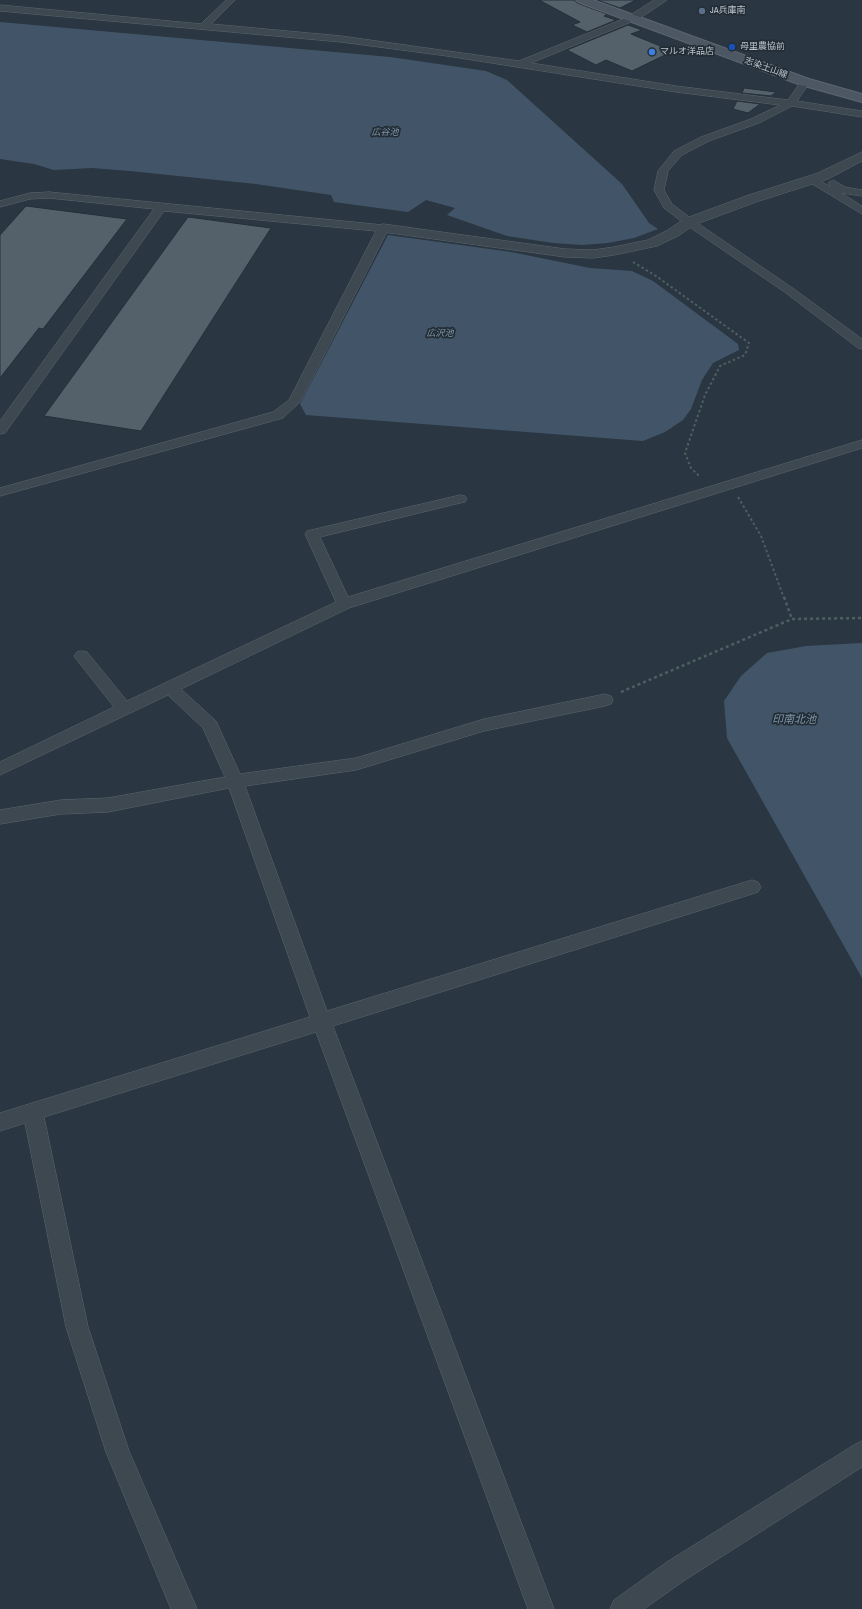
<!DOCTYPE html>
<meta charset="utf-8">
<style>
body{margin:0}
canvas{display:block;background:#2a3641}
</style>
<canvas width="862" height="1609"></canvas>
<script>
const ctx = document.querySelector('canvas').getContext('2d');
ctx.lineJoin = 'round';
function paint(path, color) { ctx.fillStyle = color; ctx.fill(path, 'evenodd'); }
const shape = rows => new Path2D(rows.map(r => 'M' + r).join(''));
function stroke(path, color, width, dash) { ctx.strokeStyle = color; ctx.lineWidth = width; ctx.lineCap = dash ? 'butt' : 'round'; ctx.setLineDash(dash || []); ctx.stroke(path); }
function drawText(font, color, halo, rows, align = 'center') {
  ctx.font = font + ' "Archivo Narrow","Noto Sans JP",sans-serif'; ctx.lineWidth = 3.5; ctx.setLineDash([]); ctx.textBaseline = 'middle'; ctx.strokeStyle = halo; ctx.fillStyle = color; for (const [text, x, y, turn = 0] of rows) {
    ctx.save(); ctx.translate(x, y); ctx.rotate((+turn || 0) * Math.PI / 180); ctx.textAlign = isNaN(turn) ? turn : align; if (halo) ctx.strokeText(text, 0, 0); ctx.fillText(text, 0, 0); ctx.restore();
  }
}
paint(shape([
 [0,22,390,57,486,71,507,80,622,184,649,223,658,229,634,238,608,243,582,245,553,243,507,236,447,215,455,208,426,200,408,212,334,202,331,195,256,184,130,171,92,168,54,170,34,164,0,159],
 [388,235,511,252,590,268,632,271,653,281,738,344,739,350,713,363,702,380,691,409,683,420,665,432,643,441,306,415,300,404],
 [862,643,862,978,727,738,724,701,741,676,767,653,806,646]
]), '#425568');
const building = shape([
 [539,0,574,0,577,3,607,14,604,16,616,20,587,32,572,25,580,22,539,0],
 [597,0,636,0,620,8,597,0],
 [628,25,642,30,631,34,670,50,666,52,669,53,632,71,606,60,596,65,567,50,628,25],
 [744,88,776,92,771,96,742,93,744,88],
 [737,101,760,104,748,113,733,109,737,101],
 [26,206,127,219,43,329,39,328,0,378,0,235,26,206],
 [188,217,271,228,141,431,44,416,188,217]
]);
paint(building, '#54616b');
stroke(building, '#252f38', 1);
const minor = shape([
 [226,0,235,0,211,24,341,36,519,61,633,15,636,16,636,20,531,63,676,86,788,100,802,80,808,80,810,82,797,101,862,111,862,117,792,106,759,123,709,141,682,155,668,171,664,190,672,204,693,220,794,289,862,339,862,349,858,348,786,293,685,224,664,208,654,190,658,171,674,151,701,137,751,119,780,105,676,92,447,56,341,42,0,11,0,5,201,24,226,0],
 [813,177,831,187,828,183,833,180,845,187,862,190,862,196,841,193,862,206,862,214,809,182,808,180,813,177],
 [49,192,383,225,389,228,300,402,283,418,0,496,0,488,273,412,289,400,376,231,164,211,5,433,0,434,0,421,154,209,49,198,30,199,0,207,0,201,30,193,49,192],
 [862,440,862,448,349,608,181,689,216,721,240,774,356,758,484,719,605,694,611,696,613,700,611,704,605,706,484,731,356,770,245,786,327,1011,752,880,758,882,761,887,758,892,752,894,333,1026,554,1609,528,1609,316,1032,44,1117,88,1327,129,1451,197,1609,171,1609,106,1452,66,1327,25,1123,0,1131,0,1113,310,1017,229,788,108,812,61,814,0,824,0,810,61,800,108,798,225,777,203,728,168,695,0,775,0,762,114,707,77,660,74,656,77,652,82,651,87,652,127,701,336,602,305,534,307,531,460,495,465,496,467,499,465,502,460,503,320,537,348,597,862,440],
 [862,1441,862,1467,685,1580,644,1609,610,1609,614,1600,667,1562,854,1445,862,1441]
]);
const tertiary = shape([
 [654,0,667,0,637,20,629,20,627,18,629,16,654,0],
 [862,152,862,161,828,179,756,202,694,225,678,236,657,246,614,255,593,258,565,257,383,232,378,231,376,228,378,225,383,224,565,249,593,250,614,247,648,240,668,230,684,219,746,196,818,173,862,152]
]);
const secondary = shape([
 [576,0,593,0,809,79,862,94,862,102,801,85,578,2,576,0]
]);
stroke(minor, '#5c666e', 1);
stroke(tertiary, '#5c666e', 1);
stroke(secondary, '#5c666e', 2);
stroke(shape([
 [633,262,656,276,749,343,745,355,720,366,705,395,685,453,691,468,700,477],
 [738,497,761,536,784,598]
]), '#4c6060', 2, [2.5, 2.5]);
stroke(shape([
 [784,597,792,619],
 [621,692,792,619,862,618]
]), '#4c6060', 2.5, [3, 3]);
paint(minor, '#3e4851');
paint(tertiary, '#3e4851');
paint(secondary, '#4d5764');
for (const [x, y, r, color] of [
 [702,11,4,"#5c6f8a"],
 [732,47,4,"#1a4fb4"],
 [652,52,4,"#3f7fe0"]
]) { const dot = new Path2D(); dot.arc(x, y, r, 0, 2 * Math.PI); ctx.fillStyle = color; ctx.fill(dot); stroke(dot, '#232d36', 1.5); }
drawText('9px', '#bbc3cb', '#232d36', [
 ["JA兵庫南",710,11],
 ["母里農協前",740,47],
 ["マルオ洋品店",660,52]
], 'left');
drawText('9px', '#bbc3cb', '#232d36', [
 ["志染土山線",766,68,20]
]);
drawText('italic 9px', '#7f96aa', '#232d36', [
 ["広谷池",385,133],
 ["広沢池",440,334]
]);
drawText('italic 11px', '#7f96aa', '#232d36', [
 ["印南北池",794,720]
]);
</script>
